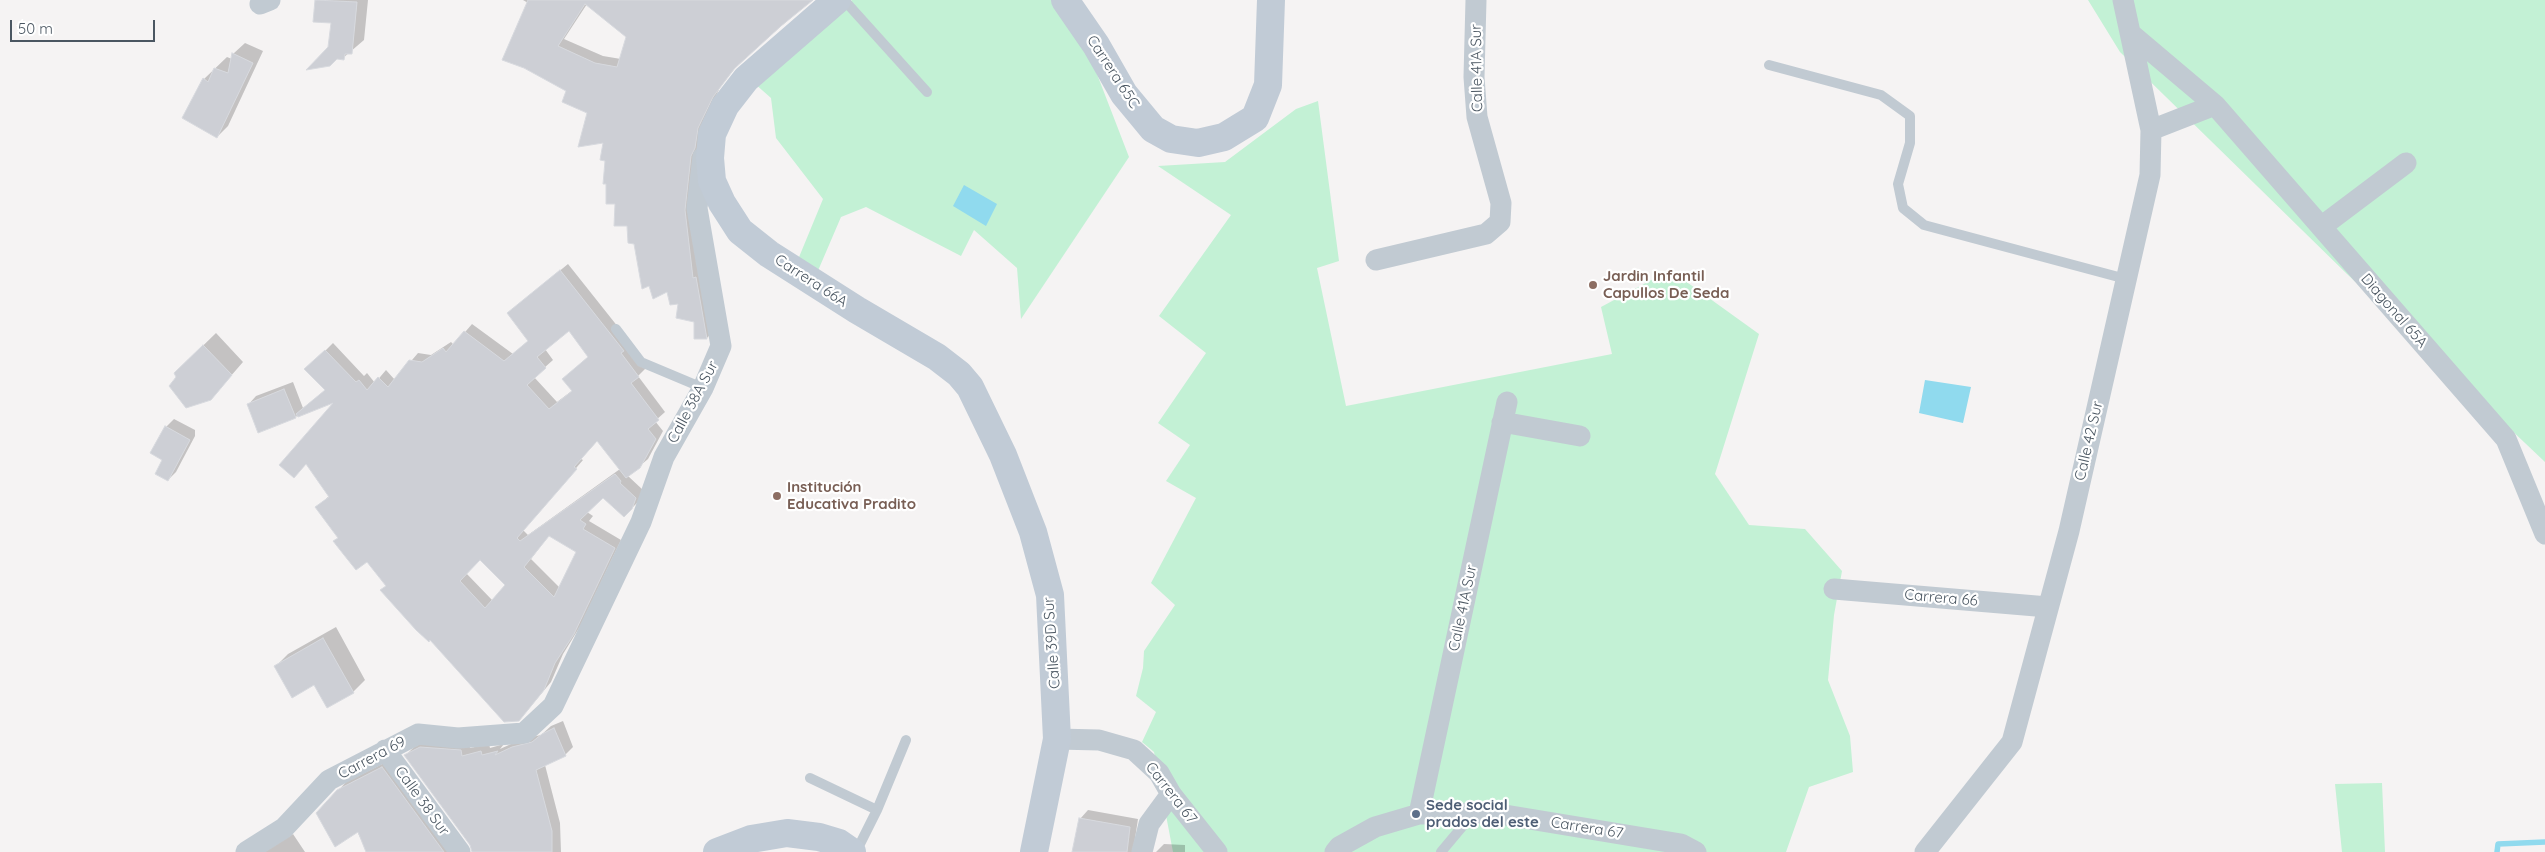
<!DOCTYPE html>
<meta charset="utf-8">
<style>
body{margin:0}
#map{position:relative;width:2545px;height:852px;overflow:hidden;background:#f5f3f3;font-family:Quicksand,sans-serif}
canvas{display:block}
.scale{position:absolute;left:10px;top:20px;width:145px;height:22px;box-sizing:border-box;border:2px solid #4a5661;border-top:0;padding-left:6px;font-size:15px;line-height:18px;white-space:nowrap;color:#4a5661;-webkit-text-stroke:4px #fff;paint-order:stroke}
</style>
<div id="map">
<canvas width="2545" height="852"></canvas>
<div class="scale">50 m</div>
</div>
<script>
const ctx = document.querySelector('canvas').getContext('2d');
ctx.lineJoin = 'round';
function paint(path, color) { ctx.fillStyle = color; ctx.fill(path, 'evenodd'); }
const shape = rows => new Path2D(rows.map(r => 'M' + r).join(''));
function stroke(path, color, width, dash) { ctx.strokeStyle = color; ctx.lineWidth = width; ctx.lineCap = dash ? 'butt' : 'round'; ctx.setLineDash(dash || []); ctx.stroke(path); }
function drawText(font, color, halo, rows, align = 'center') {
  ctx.font = font + ' Quicksand,sans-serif'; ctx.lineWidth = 4.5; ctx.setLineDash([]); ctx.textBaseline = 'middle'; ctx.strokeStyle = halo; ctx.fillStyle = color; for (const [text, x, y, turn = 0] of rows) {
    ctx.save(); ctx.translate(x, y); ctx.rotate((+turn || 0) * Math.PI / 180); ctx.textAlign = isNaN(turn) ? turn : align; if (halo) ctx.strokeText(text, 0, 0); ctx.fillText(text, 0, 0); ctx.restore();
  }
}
paint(shape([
 [852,0,1055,0,1090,56,1129,157,1021,319,1017,268,974,230,961,256,866,207,841,217,817,273,797,262,823,199,776,138,771,98,754,83],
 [2088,0,2545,0,2545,462,2347,274,2120,52],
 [1318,101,1339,261,1317,268,1346,406,1612,354,1601,307,1670,270,1759,334,1715,474,1749,525,1805,529,1842,571,1834,615,1828,680,1850,736,1853,772,1809,787,1786,852,1173,852,1154,752,1142,742,1156,712,1136,696,1143,668,1144,651,1175,605,1151,583,1196,498,1166,481,1190,445,1158,423,1206,353,1159,316,1231,215,1158,166,1225,162,1296,109],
 [2382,783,2385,852,2342,852,2335,784]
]), '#c3f1d5');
paint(shape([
 [964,185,997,204,986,226,953,206],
 [1925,380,1971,387,1963,423,1919,413]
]), '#90daee');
paint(shape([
 [317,0,368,0,364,40,343,58,329,47,332,22,315,20],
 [523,0,811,0,740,62,720,87,704,124,702,139,714,330,707,338,696,321,668,291,635,242,617,203,606,160,605,141,588,112,568,91,528,3],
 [587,4,628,36,621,59,603,56,564,39],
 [245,43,263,51,228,126,217,137,204,79,227,57,232,59,233,54],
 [568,264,630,342,646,368,638,376,665,412,655,421,663,431,648,459,628,476,643,490,640,500,624,516,603,496,587,512,593,516,589,521,621,540,581,625,563,654,551,682,526,712,430,638,382,590,387,585,367,560,317,507,329,496,307,463,294,477,337,400,295,417,248,405,256,396,293,382,303,408,326,390,309,367,333,343,364,376,367,373,375,383,386,370,395,380,418,353,431,355,451,342,454,345,472,324,513,354,529,340,508,313],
 [569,329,589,356,563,379,573,390,557,402,534,377,553,360,545,349],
 [598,440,620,469,528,535,523,530,583,460,581,459],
 [549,535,578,552,560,588,531,559],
 [480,559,507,585,493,601,466,573],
 [216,333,243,362,210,400,175,373],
 [174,419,195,430,195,436,176,472,168,480,164,459,166,427],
 [336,627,365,680,353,692,276,666,288,654],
 [563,721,573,747,565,755,545,765,560,823,561,852,472,852,472,845,406,755,414,747,430,739,469,743,470,748,489,744,490,748,504,744,500,749,522,739,541,735,551,726],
 [390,760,459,852,367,852,338,791,346,782],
 [1088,810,1138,819,1133,852,1073,852,1080,819],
 [293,834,305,852,262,852],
 [1164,844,1185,845,1185,852,1156,852]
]), '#0003');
stroke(shape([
 [2497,852,2498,844,2545,842]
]), '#90daee', 5.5);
const building = shape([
 [315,0,357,2,352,54,345,54,344,60,337,59,330,66,306,70,328,47,331,23,313,22,315,0],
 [528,0,813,0,781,26,734,69,713,97,698,128,695,148,691,156,685,210,693,278,696,277,707,339,694,339,694,322,676,318,678,304,670,305,667,292,653,299,649,286,642,289,634,244,628,243,627,226,614,226,615,204,606,204,606,184,603,184,605,161,600,160,603,143,578,147,587,113,562,102,566,91,524,68,502,60,528,0],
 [585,4,626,37,617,67,595,63,558,46,585,4],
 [232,53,253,63,217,138,182,118,203,78,208,82,214,68,228,73,232,53],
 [560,270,624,351,621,353,639,377,631,383,659,420,648,429,656,439,640,468,626,478,597,441,574,467,577,469,517,538,520,541,615,474,621,481,620,483,636,498,632,509,624,517,603,498,580,520,586,524,583,529,615,548,574,634,555,663,544,690,519,721,504,722,430,640,429,642,416,630,380,590,386,586,367,562,356,570,344,555,333,541,338,538,315,507,329,497,306,464,294,478,279,465,333,403,298,417,296,414,325,390,304,369,325,350,356,382,359,380,367,390,378,377,388,387,409,360,422,362,443,348,446,352,464,331,504,361,528,341,507,313,560,270],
 [569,331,588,357,562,379,572,391,549,409,527,385,546,368,537,357,569,331],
 [549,536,576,552,554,597,524,567,549,536],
 [480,560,505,585,485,608,460,581,480,560],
 [203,345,232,375,211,400,186,408,169,386,176,377,174,373,203,345],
 [284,389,296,418,258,433,247,404,284,389],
 [165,426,190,440,168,481,155,474,162,460,150,453,165,426],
 [323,638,354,693,327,708,314,685,292,698,274,666,323,638],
 [554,728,566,756,536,770,552,831,552,852,472,852,470,845,404,755,420,747,461,750,462,756,481,751,482,755,498,751,495,755,512,747,532,742,542,734,554,728],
 [382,767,444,852,366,852,358,832,335,847,316,813,337,790,382,767],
 [1079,818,1130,827,1127,852,1072,852,1079,818]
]);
paint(building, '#cdcfd5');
stroke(building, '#d7d9de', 1);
stroke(shape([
 [844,0,927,92],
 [1769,65,1881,95,1910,116,1910,143,1898,184,1903,208,1924,225,2126,279],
 [616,329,641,362,703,388],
 [810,778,877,810],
 [856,852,877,810,906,740],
 [1441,852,1472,815]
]), '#c1cad2', 10);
stroke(shape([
 [260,4,270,0],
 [2131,34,2215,105,2506,439,2545,534],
 [2151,130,2215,105],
 [2321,227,2406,163],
 [1376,260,1486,234,1500,222,1501,203,1477,117,1474,77,1476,0],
 [1502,422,1580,436],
 [1834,589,2048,607],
 [1057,739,1099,740,1134,750,1159,773,1171,794,1217,852],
 [385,750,460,852],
 [1419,814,1507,402],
 [246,852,284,828,329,780,418,734,458,738,524,733,553,706,641,522,664,457,703,388,721,346,697,208,703,157],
 [1142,852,1149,824,1171,794],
 [1335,852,1339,847,1375,827,1419,814,1493,813,1681,844,1696,852],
 [1925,852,2012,742,2069,531,2150,175,2151,130,2123,0]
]), '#c1cad2', 21);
stroke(shape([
 [837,0,746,79,725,106,712,134,710,158,712,181,722,203,740,231,769,254,857,310,937,357,959,374,970,387,1003,455,1033,532,1050,595,1057,739,1034,852],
 [1065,0,1096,45,1124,94,1153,129,1171,139,1198,143,1224,137,1255,118,1268,85,1271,0],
 [717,852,751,839,787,833,819,837,839,843,852,852]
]), '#c1cbd6', 28);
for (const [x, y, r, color] of [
 [1593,285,5,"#8d6e63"],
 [777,496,5,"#8d6e63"],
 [1416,814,5,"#5c6f8a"]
]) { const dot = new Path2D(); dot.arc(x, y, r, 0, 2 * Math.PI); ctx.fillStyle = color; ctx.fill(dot); stroke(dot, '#fff', 2); }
drawText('15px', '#4a5661', '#fff', [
 ["Calle 41A Sur",1477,68,-91],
 ["Carrera 65C",1113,72,57],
 ["Carrera 66A",811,281,33],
 ["Diagonal 65A",2394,311,49],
 ["Calle 38A Sur",693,402,-62],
 ["Calle 42 Sur",2089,441,-77],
 ["Carrera 66",1941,598,5],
 ["Calle 41A Sur",1463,608,-78],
 ["Calle 39D Sur",1052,643,-94],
 ["Carrera 69",372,758,-28],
 ["Carrera 67",1171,793,52],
 ["Calle 38 Sur",422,801,54],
 ["Carrera 67",1587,828,9]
]);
drawText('bold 15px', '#785e54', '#fff', [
 ["Jardin Infantil",1603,276],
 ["Capullos De Seda",1603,293],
 ["Institución",787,487],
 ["Educativa Pradito",787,504]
], 'left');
drawText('bold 15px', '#4e5e75', '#fff', [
 ["Sede social",1426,805],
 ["prados del este",1426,822]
], 'left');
</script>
